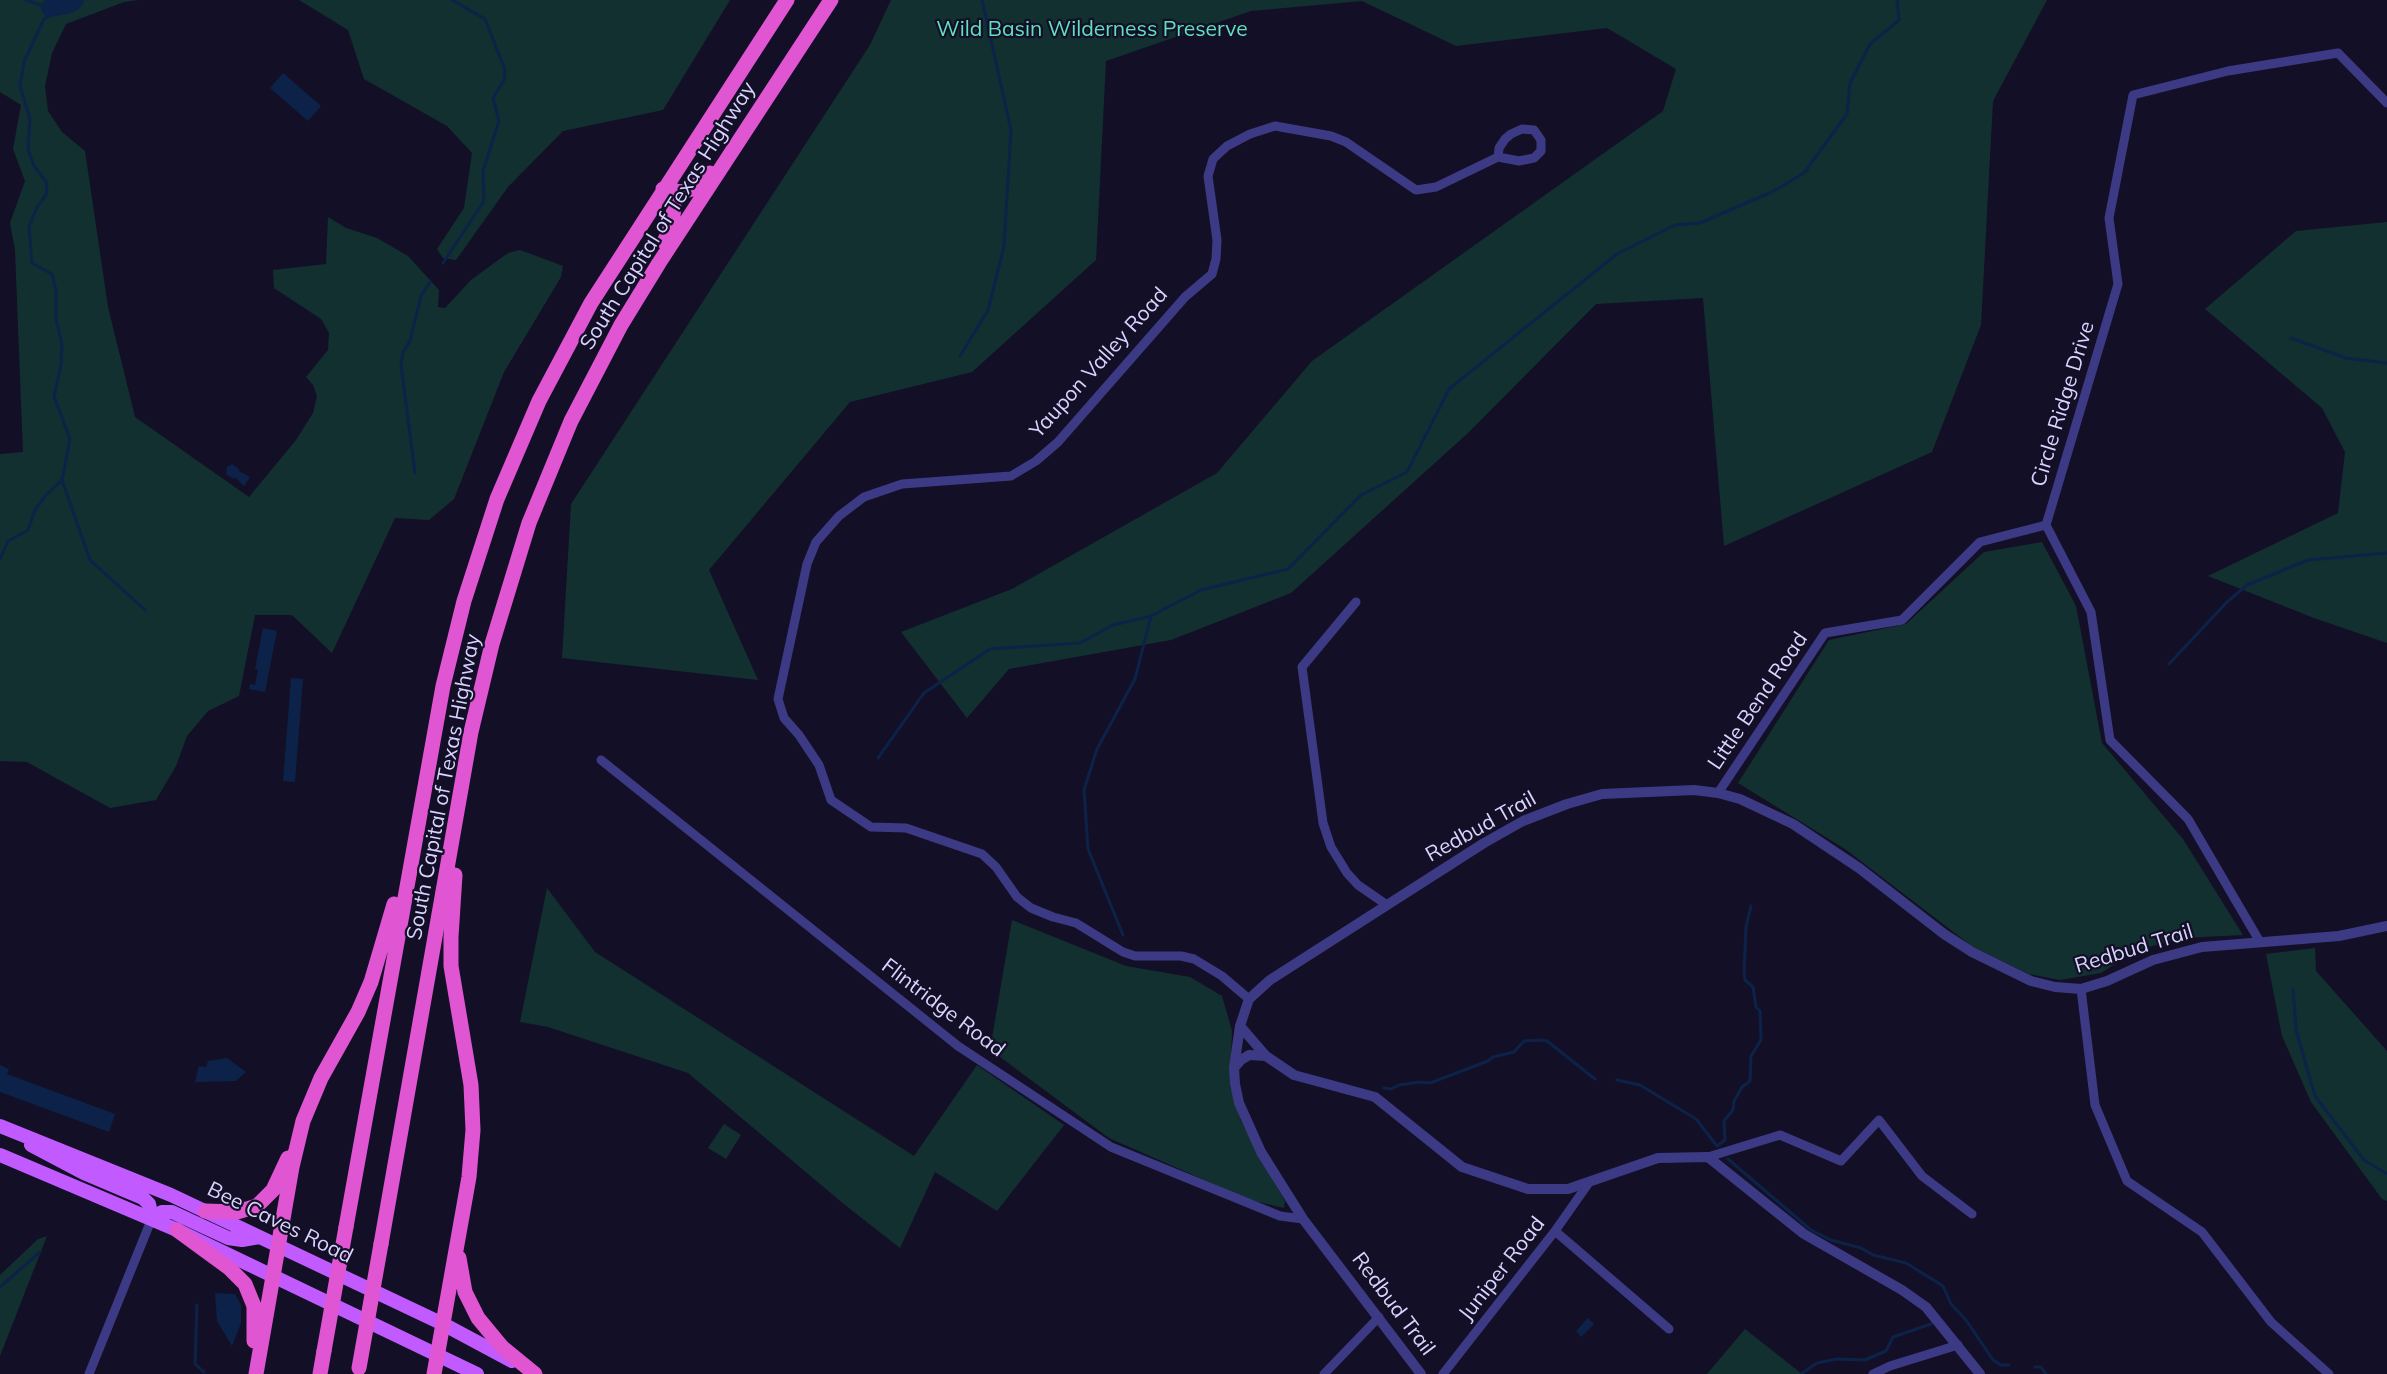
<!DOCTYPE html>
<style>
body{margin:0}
canvas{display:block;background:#130f26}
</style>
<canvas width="2387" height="1374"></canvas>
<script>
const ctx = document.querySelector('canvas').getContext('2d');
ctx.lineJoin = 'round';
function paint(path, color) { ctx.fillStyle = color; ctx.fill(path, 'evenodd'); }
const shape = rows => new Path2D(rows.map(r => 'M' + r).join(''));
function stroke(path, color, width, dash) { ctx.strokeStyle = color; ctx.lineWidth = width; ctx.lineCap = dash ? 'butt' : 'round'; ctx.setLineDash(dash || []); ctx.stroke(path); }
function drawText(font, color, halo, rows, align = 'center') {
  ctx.font = font + ' Mulish,sans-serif'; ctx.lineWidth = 4.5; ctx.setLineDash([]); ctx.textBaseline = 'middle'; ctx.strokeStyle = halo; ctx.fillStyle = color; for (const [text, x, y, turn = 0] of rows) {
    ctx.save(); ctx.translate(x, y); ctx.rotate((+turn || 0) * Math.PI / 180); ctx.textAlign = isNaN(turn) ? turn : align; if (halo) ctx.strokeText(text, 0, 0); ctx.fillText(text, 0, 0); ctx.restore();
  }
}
paint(shape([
 [0,0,138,0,124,2,66,24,52,53,45,86,48,111,62,132,85,151,108,307,135,417,249,497,296,440,313,413,317,396,313,385,306,377,328,350,329,333,321,319,274,288,273,270,326,264,328,217,346,228,377,238,408,256,439,290,438,307,445,308,471,280,508,253,520,250,563,266,561,277,504,372,454,499,429,520,395,518,332,653,292,615,255,615,239,696,208,711,187,736,176,766,156,800,110,808,27,762,0,761,0,454,23,452,15,250,10,223,25,181,13,149,21,105,0,92],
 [299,0,730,0,663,110,563,131,508,187,456,260,443,258,437,249,464,208,472,153,447,126,364,79,348,30],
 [891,0,2047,0,1993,101,1981,325,1932,452,1724,546,1703,298,1596,304,1468,433,1291,593,1171,640,1009,669,967,718,901,632,1012,589,1217,473,1312,361,1663,111,1676,69,1607,28,1456,46,1362,1,1251,11,1106,61,1096,260,972,372,850,402,709,570,758,680,562,658,571,504,870,45],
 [2387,222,2387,643,2314,618,2208,576,2338,513,2345,452,2322,408,2205,309,2296,231],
 [2042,542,2076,606,2102,743,2183,839,2243,935,2183,938,2137,950,2101,973,2060,980,2029,974,1973,947,1845,849,1738,783,1829,640,1906,624,1984,552],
 [547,888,595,952,914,1156,977,1065,1064,1125,997,1211,935,1172,900,1248,845,1205,688,1073,548,1027,520,1022],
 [1012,920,1126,966,1190,977,1222,996,1232,1031,1230,1087,1241,1121,1285,1201,1284,1208,1250,1200,1109,1138,988,1048,991,1044],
 [2315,948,2316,971,2387,1051,2387,1201,2382,1199,2311,1102,2282,1036,2266,954],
 [724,1124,741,1135,726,1159,708,1148],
 [47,1236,0,1356,0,1275,38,1239],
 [1745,1329,1802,1374,1707,1374]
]), '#12302f');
paint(shape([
 [283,73,321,106,308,121,270,88],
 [232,464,240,470,239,471,250,477,244,486,235,477,234,479,226,474,227,467],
 [263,628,277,631,265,692,249,689,250,684,255,685,258,670,255,669],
 [291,678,303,679,295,782,283,781],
 [227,1058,246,1072,236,1081,195,1082,199,1066,206,1067,208,1061],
 [0,1065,9,1069,7,1074,115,1114,109,1132,0,1092],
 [215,1293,235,1294,241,1305,241,1323,232,1346,217,1321],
 [1588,1318,1594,1324,1581,1337,1576,1331]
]), '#0c2248');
stroke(shape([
 [26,0,50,8],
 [70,4,44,19,24,62,20,86,30,119,28,149,34,166,47,183,46,195,37,207,29,227,32,263,52,274,56,291,56,320,62,344,61,365,54,396,70,439,62,480,90,560,145,610],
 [443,263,484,201,483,171,499,121,493,98,504,80,505,70,485,19,452,0],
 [2291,338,2346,358,2387,363],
 [960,356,988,310,1004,246,1011,130,982,0],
 [415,473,401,365,403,352,410,341,421,296,430,282],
 [0,559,8,541,28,530,35,510,46,495,62,480],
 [2169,664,2226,603,2247,585,2308,560,2387,553],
 [878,758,924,693,990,649,1080,643,1113,625,1151,616,1201,590,1288,569,1361,495,1407,472,1449,389,1617,254,1675,225,1700,223,1774,191,1804,173,1847,114,1850,83,1870,44,1899,20,1897,0],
 [1123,935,1088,849,1084,790,1097,749,1135,679,1151,616],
 [2293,989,2296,1030,2315,1096,2364,1160,2387,1174],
 [1617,1080,1640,1085,1696,1119,1717,1146,1725,1140,1724,1121,1733,1110,1734,1101,1742,1087,1750,1081,1751,1056,1761,1040,1760,1011,1756,1007,1753,987,1745,980,1744,971,1746,927,1751,906],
 [1384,1088,1391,1089,1399,1085,1420,1082,1430,1083,1488,1061,1493,1057,1514,1052,1524,1041,1540,1040,1547,1041,1595,1079],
 [1728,1159,1811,1230,1831,1240,1861,1248,1873,1255,1906,1263,1943,1286,1951,1304,1966,1320,1993,1360,2001,1365,2009,1365],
 [0,1287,40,1252],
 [197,1305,195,1364,204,1372],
 [2035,1367,2041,1367,2046,1374],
 [1801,1374,1817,1363,1837,1359,1865,1360,1886,1351,1893,1337,1931,1324]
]), '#0c2248', 3);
stroke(shape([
 [50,8,70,4,75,0]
]), '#0c2248', 18);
stroke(shape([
 [1356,602,1302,667,1323,823,1331,847,1347,873,1358,885,1387,905],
 [601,760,958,1046,1111,1147,1280,1216,1303,1219],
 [1718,793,1825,633,1902,620,1980,542,2046,525],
 [2260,942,2188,819,2110,740,2091,612,2046,525,2118,284,2109,218,2133,95,2228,71,2338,53,2387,103],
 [2081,989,2095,1105,2127,1181,2202,1232,2271,1322,2329,1374],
 [1249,999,1222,976,1194,959,1181,956,1135,956,1123,952,1076,923,1053,917,1031,908,1017,897,996,867,982,854,906,828,871,827,831,800,819,765,799,735,784,718,778,699,807,564,816,542,839,516,864,497,902,484,1011,476,1036,461,1058,442,1185,297,1212,274,1216,259,1217,240,1208,176,1213,159,1227,146,1250,134,1275,126,1331,136,1346,142,1416,190,1436,187,1498,157,1519,161,1534,158,1541,151,1541,140,1534,130,1522,129,1511,134,1505,139,1499,148,1498,157],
 [1708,1157,1780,1135,1841,1161,1879,1120,1922,1176,1972,1214],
 [1555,1231,1669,1329],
 [89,1374,152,1218],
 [1324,1374,1379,1317],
 [1443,1374,1555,1231,1588,1184],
 [1873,1374,1890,1366,1958,1345]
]), '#3d3a85', 9);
stroke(shape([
 [1240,1026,1266,1056,1294,1075,1375,1097,1462,1167,1528,1189,1568,1189,1658,1158,1708,1157,1804,1234,1902,1290,1926,1307,1980,1374],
 [1234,1068,1241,1060,1249,1055,1266,1056],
 [1421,1374,1303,1219,1261,1152,1239,1103,1235,1084,1234,1068,1240,1026,1249,999,1270,980,1484,843,1523,821,1567,804,1602,794,1694,790,1718,793,1740,799,1793,824,1859,868,1944,934,1972,952,2031,981,2055,987,2081,989,2107,981,2153,960,2202,947,2339,936,2387,926]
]), '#3d3a85', 10);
stroke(shape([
 [0,1126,171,1195,443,1324,512,1361],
 [31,1145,84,1173,143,1198,149,1204,152,1218],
 [0,1155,177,1230,477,1374],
 [152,1218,162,1212,172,1212,228,1238,242,1240,259,1237]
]), '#c25bff', 14);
stroke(shape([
 [663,189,670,197,674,207,672,224,664,242],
 [663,189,681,192,692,189,710,173],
 [205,1211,237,1212,257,1206,273,1190,288,1158],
 [346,1227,443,686,464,601,497,499,539,401,591,303,787,0],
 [177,1230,229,1268,245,1284,254,1306,254,1341],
 [381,1244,471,732,492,644,529,523,571,421,621,325,659,263,831,0],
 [459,1258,465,1292,478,1318,502,1347,535,1374],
 [256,1374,292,1167,303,1121,321,1078,358,1012,371,982,394,904],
 [320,1374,324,1351],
 [434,1374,469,1177,473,1130,471,1085,451,966,451,937,455,875]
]), '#e055d1', 15);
stroke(shape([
 [324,1351,346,1227],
 [359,1368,381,1244]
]), '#e055d1', 15);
drawText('21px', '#5fe0c0', '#130f26', [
 ["Wild Basin Wilderness Preserve",1092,30]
]);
drawText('21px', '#d9d4ff', '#130f26', [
 ["South Capital of Texas Highway",668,216,-58],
 ["Yaupon Valley Road",1099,363,-48],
 ["Circle Ridge Drive",2063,404,-73],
 ["Little Bend Road",1758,701,-56],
 ["South Capital of Texas Highway",444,787,-79],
 ["Redbud Trail",1481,827,-29],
 ["Redbud Trail",2134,949,-17],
 ["Flintridge Road",943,1008,37],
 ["Bee Caves Road",280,1223,26],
 ["Juniper Road",1502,1269,-52],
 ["Redbud Trail",1393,1304,53]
]);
</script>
